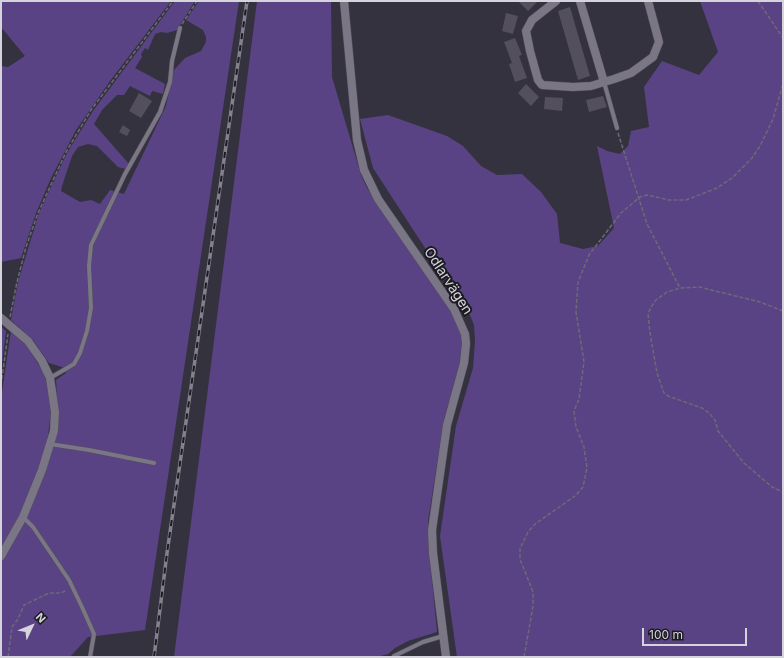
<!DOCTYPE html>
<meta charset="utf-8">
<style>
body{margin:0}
#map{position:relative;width:784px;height:658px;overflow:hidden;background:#35323f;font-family:Inter,sans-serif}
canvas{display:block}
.frame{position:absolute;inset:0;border:2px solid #d5d3db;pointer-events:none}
.north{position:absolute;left:12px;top:606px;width:40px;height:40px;-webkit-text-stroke:3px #1c1b21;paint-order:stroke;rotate:47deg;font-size:11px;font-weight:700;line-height:16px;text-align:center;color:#d5d3db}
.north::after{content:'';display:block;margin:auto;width:14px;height:18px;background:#d5d3db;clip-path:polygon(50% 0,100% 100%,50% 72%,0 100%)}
.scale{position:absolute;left:642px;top:628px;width:105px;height:18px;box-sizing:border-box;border:2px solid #d5d3db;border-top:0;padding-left:5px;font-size:12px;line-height:14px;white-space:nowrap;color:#d5d3db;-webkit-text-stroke:3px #1c1b21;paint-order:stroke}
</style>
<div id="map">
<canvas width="784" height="658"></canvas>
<div class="frame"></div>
<div class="north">N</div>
<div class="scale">100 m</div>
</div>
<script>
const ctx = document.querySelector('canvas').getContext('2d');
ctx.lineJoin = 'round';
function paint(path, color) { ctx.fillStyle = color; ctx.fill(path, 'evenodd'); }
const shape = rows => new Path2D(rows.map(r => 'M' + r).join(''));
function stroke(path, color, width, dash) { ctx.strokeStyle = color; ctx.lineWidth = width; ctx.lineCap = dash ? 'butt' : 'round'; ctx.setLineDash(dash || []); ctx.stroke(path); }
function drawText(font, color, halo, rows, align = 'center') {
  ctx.font = font + ' Inter,sans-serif'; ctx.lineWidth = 4; ctx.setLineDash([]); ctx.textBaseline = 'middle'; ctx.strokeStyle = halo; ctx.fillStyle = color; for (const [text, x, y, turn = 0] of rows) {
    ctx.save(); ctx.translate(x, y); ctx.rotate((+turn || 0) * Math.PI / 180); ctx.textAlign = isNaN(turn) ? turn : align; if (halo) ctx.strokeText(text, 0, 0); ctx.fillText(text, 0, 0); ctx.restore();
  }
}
paint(shape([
 [1,1,171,1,110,81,76,130,51,178,36,213,21,258,1,262,1,66,8,67,25,56,1,27],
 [175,1,195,1,177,30,167,33,161,32,155,34,148,50,145,48,141,54,142,57,135,68,165,84,163,94,152,91,150,96,130,86,124,95,117,95,102,110,94,124,129,164,126,169,118,167,97,146,88,144,78,147,72,156,62,186,61,191,80,202,91,200,100,204,110,190,124,194,166,106,173,71,185,58,201,51,206,42,206,37,203,30,186,20,199,1,239,1,145,630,88,637,70,657,1,657,1,563,29,512,58,414,56,380,66,373,62,367,49,363,33,340,11,320,18,282,39,213,67,153,93,111],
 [257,1,331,1,332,77,361,175,367,188,455,316,461,332,462,347,460,365,444,419,428,521,428,540,437,632,408,641,395,648,388,654,376,657,174,657],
 [700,1,783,1,783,657,457,657,440,536,456,426,473,368,475,341,474,325,467,308,442,274,373,168,360,119,388,115,447,136,463,146,481,166,497,175,522,174,541,192,557,214,560,243,583,249,598,246,614,228,597,146,607,151,620,154,628,146,631,131,649,127,644,87,662,61,699,75,718,52],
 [1,327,6,331,1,372],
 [11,331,26,345,42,370,49,388,51,412,47,443,31,489,19,517,1,549,1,399]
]), '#5a4385');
paint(shape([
 [518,1,538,1,528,11],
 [570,7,590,76,578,80,558,11],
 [506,13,518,16,513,34,502,31],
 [515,38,522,55,519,56,527,78,515,82,509,64,512,63,504,42],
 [526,84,539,97,531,106,518,93],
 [139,93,152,101,141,118,129,111],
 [603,96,607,107,589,112,586,100],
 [545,97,563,98,562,111,544,109],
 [123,125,130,130,127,136,119,132]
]), '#534f5d');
const lane = shape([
 [604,82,617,128],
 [50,378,74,364,80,353,87,331,91,308,89,266,91,245,125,174,160,112,170,82,172,61,180,28],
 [50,444,89,450,154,463],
 [23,517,33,527,69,580,82,607,94,634,90,657],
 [394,656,423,642,443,636]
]);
const street = shape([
 [344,1,357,140,364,170,378,199,454,309,465,334,466,344,464,363,447,425,432,530,433,553,446,657],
 [556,1,532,20,526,31,530,51,538,80,542,85,573,87,591,86,614,79,631,73,653,57,659,42,648,1],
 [580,1,604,82],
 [1,318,28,341,42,361,50,378,55,412,54,431,42,470,23,517,1,556]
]);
stroke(lane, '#514e58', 5);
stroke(street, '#514e58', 9);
stroke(shape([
 [758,1,783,38],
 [182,24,197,1],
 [618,133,647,224,680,288],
 [783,311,760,302,699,287,680,288,667,292,656,300,651,307,648,314,650,333,657,373,664,393,668,396,702,408,709,413,715,420,718,431,744,463,772,487,783,492],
 [10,317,17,282,26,247,38,213,66,152,91,110,173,1],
 [1,385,8,334],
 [8,657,12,627,18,619,24,605,49,593,61,593,67,590],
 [524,657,533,606,533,592,520,559,520,549,528,532,535,524,575,496,583,487,587,468,584,447,576,427,574,411,579,399,584,362,576,312,578,282,589,255,621,213,640,197,647,195,669,200,686,200,717,188,732,178,752,158,760,146,773,119,783,84]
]), '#6c6a75', 1.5, [4, 2]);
stroke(lane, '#7a7685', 4);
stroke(street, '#7a7685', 8);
const rail = shape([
 [154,657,167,553,247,1]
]);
stroke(rail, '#84818c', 3.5);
stroke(rail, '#1c1b21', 2, [6]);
drawText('14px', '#d5d3db', '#1c1b21', [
 ["Odlarvägen",448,281,57]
]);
</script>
